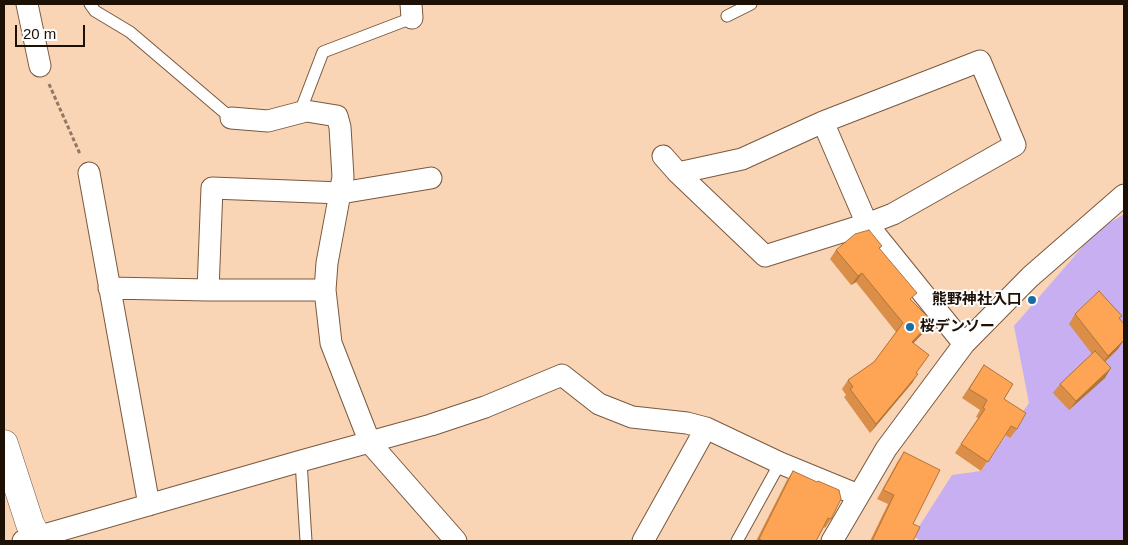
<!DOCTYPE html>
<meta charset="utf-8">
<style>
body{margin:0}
#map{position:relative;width:1128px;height:545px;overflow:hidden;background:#f9d4b5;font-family:Helvetica,sans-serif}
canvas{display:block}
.frame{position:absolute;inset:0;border:5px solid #1d1106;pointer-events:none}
.scale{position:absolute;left:15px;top:25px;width:70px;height:22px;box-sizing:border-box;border:2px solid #1d1106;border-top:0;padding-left:6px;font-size:15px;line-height:18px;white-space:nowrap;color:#1d1106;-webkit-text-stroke:4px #fdfdfd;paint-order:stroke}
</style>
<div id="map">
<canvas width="1128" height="545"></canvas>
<div class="frame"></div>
<div class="scale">20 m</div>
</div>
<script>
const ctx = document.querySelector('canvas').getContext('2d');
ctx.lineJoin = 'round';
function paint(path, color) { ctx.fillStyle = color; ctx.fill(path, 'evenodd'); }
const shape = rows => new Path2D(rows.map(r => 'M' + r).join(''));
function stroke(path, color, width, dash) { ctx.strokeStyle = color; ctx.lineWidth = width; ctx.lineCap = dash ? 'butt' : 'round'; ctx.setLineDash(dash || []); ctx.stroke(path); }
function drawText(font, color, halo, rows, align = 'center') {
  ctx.font = font + ' Helvetica,"Noto Sans JP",sans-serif'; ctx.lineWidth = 4; ctx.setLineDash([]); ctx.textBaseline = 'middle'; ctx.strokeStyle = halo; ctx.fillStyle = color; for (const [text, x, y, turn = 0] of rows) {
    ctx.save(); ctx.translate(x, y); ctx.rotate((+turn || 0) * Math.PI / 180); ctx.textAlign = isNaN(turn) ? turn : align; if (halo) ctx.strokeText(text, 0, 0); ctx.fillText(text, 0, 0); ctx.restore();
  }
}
paint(shape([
 [1123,215,1124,541,921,541,913,536,952,475,981,471,1029,403,1014,326,1097,230]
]), '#c7aff2');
const service = shape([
 [90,4,95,11,130,32,231,118],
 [727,16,751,4],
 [300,112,323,52,412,18],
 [301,461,306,541],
 [737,541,780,463]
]);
const minor = shape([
 [27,4,40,66],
 [411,4,412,18],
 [231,118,268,121,306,111,337,116,340,127,343,177,327,263,325,290,331,343,370,443,456,541],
 [823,122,867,224,964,344],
 [663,156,678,173,765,256,867,224,893,214,1015,145,980,61,823,122,742,159,678,173],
 [89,173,149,505],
 [109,288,208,290,325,290],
 [208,290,212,188,341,193,431,178],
 [23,541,301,461,431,425,485,407,562,375,599,404,632,417,687,423,706,428,780,463,858,495],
 [643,541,706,428],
 [832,541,886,449,964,344,1030,277,1124,195]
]);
const tertiary = shape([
 [4,444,30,524,37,537,43,541]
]);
stroke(service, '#7a593e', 13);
stroke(minor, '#7a593e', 23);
stroke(tertiary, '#7a593e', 29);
stroke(shape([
 [49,84,80,154]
]), '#927863', 3, [4, 2.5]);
stroke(service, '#fff', 11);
stroke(minor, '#fff', 21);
stroke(tertiary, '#fff', 28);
paint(shape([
 [882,246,879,249,911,300,926,330,913,343,916,373,912,383,870,433,844,397,846,395,842,389,848,380,874,362,896,332,856,282,851,285,830,259,836,250],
 [1075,314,1120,319,1118,349,1105,362,1105,378,1069,410,1053,393,1060,384,1092,354,1069,324],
 [984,365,1004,399,1017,429,1010,438,1005,435,981,471,955,453,978,418,976,417,980,410,962,398],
 [904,452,913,524,913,541,870,541,888,504,877,499,898,461],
 [793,471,831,519,825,528,824,527,816,541,756,541,787,480]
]), '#da8e48');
paint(shape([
 [862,273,856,282,851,285,858,276],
 [932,321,926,330,906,351,912,342],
 [1124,340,1118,349,1101,365,1108,356],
 [1111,368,1105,378,1069,410,1076,401],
 [918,374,912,383,870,433,876,424]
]), '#b1743b');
const building = shape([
 [869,230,882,246,879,248,917,293,910,299,932,321,912,342,929,355,916,373,918,374,876,424,850,389,853,387,848,380,874,362,903,323,862,273,858,276,836,250,855,234,869,230],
 [1099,291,1122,316,1119,318,1124,324,1124,340,1108,356,1075,314,1099,291],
 [1095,351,1111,368,1076,401,1060,384,1095,351],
 [984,365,1013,384,1004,399,1026,413,1017,429,1011,426,988,462,961,444,985,409,983,408,987,400,969,389,984,365],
 [904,452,940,470,913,524,920,527,913,541,872,541,894,495,883,490,904,452],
 [793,471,817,482,818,481,839,490,841,499,831,519,828,518,816,541,763,541,759,539,793,471]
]);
paint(building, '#fda554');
stroke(building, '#b1743b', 1);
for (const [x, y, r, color] of [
 [1032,300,5,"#1a6d9e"],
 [910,327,5,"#1a6d9e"]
]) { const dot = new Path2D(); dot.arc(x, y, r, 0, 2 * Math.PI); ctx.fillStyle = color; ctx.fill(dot); stroke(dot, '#fdfdfd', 2); }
drawText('bold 15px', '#1d1106', '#fdfdfd', [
 ["熊野神社入口",1022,300],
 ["桜デンソー",920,327,"left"]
], 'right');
</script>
